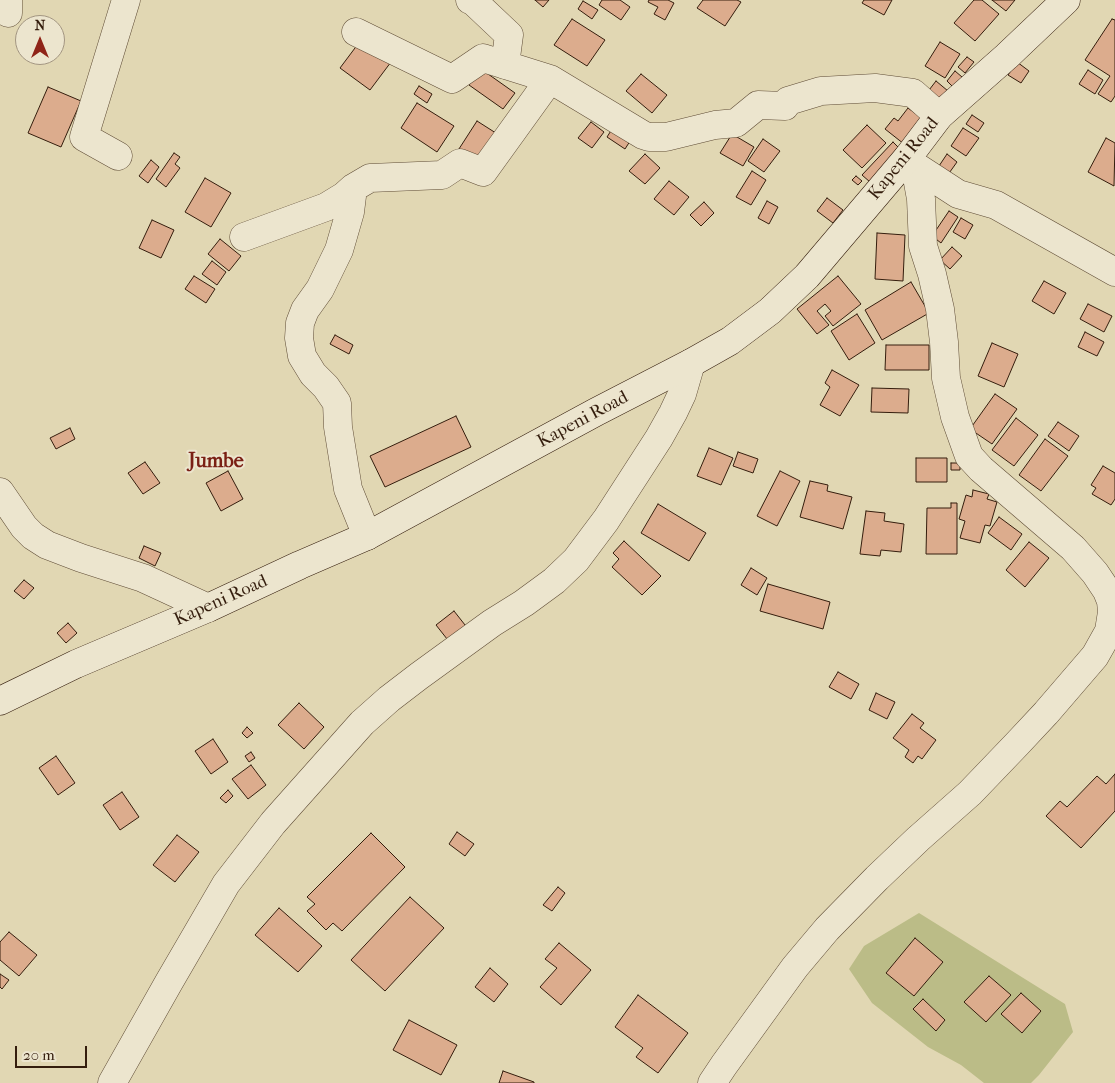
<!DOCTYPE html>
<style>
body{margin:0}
#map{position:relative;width:1115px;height:1083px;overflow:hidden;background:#e1d7b3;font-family:"IM FELL French Canon",serif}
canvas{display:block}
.north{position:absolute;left:15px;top:15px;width:50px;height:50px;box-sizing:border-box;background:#ece5ce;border:1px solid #a29581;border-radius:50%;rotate:0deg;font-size:14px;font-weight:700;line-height:20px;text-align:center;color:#341d0d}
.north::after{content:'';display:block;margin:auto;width:18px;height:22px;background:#8f2418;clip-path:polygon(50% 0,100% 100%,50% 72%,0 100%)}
.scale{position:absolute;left:15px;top:1046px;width:72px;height:22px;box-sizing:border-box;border:2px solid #341d0d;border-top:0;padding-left:6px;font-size:15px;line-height:18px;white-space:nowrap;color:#341d0d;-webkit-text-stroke:4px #ece5ce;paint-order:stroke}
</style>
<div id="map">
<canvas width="1115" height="1083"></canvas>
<div class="north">N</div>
<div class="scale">20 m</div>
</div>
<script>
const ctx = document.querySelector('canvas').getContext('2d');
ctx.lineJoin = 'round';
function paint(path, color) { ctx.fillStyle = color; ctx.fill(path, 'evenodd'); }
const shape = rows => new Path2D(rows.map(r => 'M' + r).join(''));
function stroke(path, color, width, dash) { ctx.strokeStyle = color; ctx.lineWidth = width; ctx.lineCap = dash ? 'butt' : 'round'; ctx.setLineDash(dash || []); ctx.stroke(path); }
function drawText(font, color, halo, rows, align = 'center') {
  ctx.font = font + ' "IM FELL French Canon",serif'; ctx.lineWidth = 4; ctx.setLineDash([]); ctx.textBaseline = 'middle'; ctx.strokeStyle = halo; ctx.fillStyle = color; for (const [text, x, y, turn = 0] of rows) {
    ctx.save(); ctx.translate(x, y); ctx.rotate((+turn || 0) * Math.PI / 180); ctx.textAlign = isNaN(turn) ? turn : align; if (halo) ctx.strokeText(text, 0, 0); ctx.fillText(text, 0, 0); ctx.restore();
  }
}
paint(shape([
 [919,913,1065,1004,1073,1032,1039,1075,1031,1083,984,1083,961,1065,928,1047,872,1003,849,969,864,946]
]), '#bbbc87');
const building = shape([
 [535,0,549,0,543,7,535,0],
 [602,0,620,0,630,7,621,20,599,5,602,0],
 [649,0,668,0,674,3,665,20,654,14,658,7,648,2,649,0],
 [703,0,737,0,741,2,725,26,697,8,703,0],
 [864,0,892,0,884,15,862,3,864,0],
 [974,0,982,0,999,14,975,41,954,23,974,0],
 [992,0,1015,0,1006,11,992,0],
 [583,1,598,10,592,19,578,9,583,1],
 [572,19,605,40,587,66,554,45,572,19],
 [1112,19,1115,20,1115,96,1111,102,1098,94,1110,76,1085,60,1112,19],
 [361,40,391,62,370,90,340,68,361,40],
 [940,42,960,54,945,78,925,66,940,42],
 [967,57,974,62,965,73,958,67,967,57],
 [1017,62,1029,71,1021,83,1008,75,1017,62],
 [481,69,515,93,503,109,469,85,481,69],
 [1088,70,1103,80,1095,94,1079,84,1088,70],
 [955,71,962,77,953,87,947,81,955,71],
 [641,74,667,95,652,113,626,91,641,74],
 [936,81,948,91,938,104,926,94,936,81],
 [419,86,432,94,427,103,414,94,419,86],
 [48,87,81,101,61,147,28,133,48,87],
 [417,103,454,126,437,152,401,128,417,103],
 [908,108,923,119,904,144,885,129,894,118,898,121,908,108],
 [972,115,984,123,978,132,966,124,972,115],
 [477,121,499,135,480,166,457,152,477,121],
 [591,122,604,132,592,148,578,138,591,122],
 [867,125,886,143,862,168,843,150,867,125],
 [614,126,632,138,625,149,607,137,614,126],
 [963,128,979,138,966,156,951,146,963,128],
 [732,134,754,147,743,166,720,153,732,134],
 [1106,138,1115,143,1114,186,1088,172,1106,138],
 [763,139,780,151,764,172,748,161,763,139],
 [893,142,901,150,870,182,862,175,893,142],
 [174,153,180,157,175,164,180,168,166,187,156,179,174,153],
 [645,154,660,168,645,184,629,171,645,154],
 [947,154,957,162,947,176,937,169,947,154],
 [151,160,159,167,148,183,139,176,151,160],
 [752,171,766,180,751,205,736,197,752,171],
 [856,176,862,181,858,185,852,180,856,176],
 [205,178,231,193,211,227,185,212,205,178],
 [669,181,689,197,674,215,654,199,669,181],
 [827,198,843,210,833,223,817,211,827,198],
 [767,201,778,207,769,224,758,218,767,201],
 [704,202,714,213,701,226,690,215,704,202],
 [949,211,958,217,941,243,932,236,949,211],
 [961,218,973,225,965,239,953,232,961,218],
 [152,220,174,230,161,258,139,248,152,220],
 [877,233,905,235,903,281,875,279,877,233],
 [220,239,241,256,229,271,208,254,220,239],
 [952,247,962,256,950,269,940,260,952,247],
 [212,261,226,272,217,285,202,274,212,261],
 [194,276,215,289,206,303,185,289,194,276],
 [838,276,861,304,833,326,825,316,831,311,825,304,817,311,829,325,817,334,797,309,838,276],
 [1044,281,1066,293,1054,314,1032,301,1044,281],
 [911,282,929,313,882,340,865,310,911,282],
 [1088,304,1112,316,1104,332,1080,319,1088,304],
 [857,314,875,343,849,360,831,331,857,314],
 [1085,332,1104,342,1097,356,1078,347,1085,332],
 [335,335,353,345,349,354,330,344,335,335],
 [992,343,1018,354,1004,387,978,376,992,343],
 [886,345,929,345,929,370,885,370,886,345],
 [832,370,859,385,840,416,820,405,830,387,825,383,832,370],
 [872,388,909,389,908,413,871,412,872,388],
 [995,394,1017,409,992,444,970,429,995,394],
 [456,416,471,447,385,487,370,456,456,416],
 [1016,418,1038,435,1014,466,992,450,1016,418],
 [1058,422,1079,436,1069,451,1048,436,1058,422],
 [70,428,75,439,56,449,50,438,70,428],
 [1045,439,1068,456,1041,491,1019,475,1045,439],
 [709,448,733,458,721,485,697,476,709,448],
 [738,452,758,459,753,473,733,466,738,452],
 [916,458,947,458,947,482,916,482,916,458],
 [145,462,160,483,143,494,128,473,145,462],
 [951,463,960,463,960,470,951,470,951,463],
 [1103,466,1115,473,1115,499,1111,505,1092,494,1096,488,1091,485,1103,466],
 [228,471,243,499,221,511,206,483,228,471],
 [780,471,800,481,777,526,757,516,780,471],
 [810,481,828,485,827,491,852,497,843,529,800,517,810,481],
 [973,490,989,494,987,499,997,502,990,526,985,525,980,543,960,538,965,521,959,519,966,495,972,497,973,490],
 [951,503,957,503,957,554,926,554,927,508,951,508,951,503],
 [658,504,706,533,689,561,641,533,658,504],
 [866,511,885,513,884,521,904,524,901,552,881,550,880,556,860,554,866,511],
 [999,517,1022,534,1011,550,988,533,999,517],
 [624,541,661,576,642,595,612,567,619,559,613,553,624,541],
 [1029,542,1049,558,1025,587,1006,570,1029,542],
 [144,546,161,553,155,566,139,558,144,546],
 [751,568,767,578,757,595,741,585,751,568],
 [24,580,34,588,24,599,14,591,24,580],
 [768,584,830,602,823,629,760,611,768,584],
 [454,611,469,630,451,644,436,625,454,611],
 [68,623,77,633,66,643,57,633,68,623],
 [838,672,859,684,851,699,829,687,838,672],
 [876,693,895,702,887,719,869,710,876,693],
 [299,703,324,727,304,749,278,725,299,703],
 [912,714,924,723,920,728,936,740,922,759,918,756,913,763,905,757,909,750,893,738,912,714],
 [247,727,253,733,247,738,242,733,247,727],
 [213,739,228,762,211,774,195,751,213,739],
 [251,752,255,758,249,762,245,756,251,752],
 [56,756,75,783,58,795,39,768,56,756],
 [251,765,266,785,248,799,232,779,251,765],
 [1115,774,1115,811,1081,848,1046,816,1060,801,1067,807,1097,776,1106,784,1115,774],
 [228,790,233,796,226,803,220,798,228,790],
 [122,792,139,817,120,830,103,805,122,792],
 [457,832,474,844,465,856,449,844,457,832],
 [371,833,405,867,342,931,333,923,326,930,307,911,315,904,307,897,371,833],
 [177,835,199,852,175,882,153,865,177,835],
 [558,887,565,893,552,911,543,905,558,887],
 [410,897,444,928,385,991,351,960,410,897],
 [279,908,322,946,298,972,255,935,279,908],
 [9,932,37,955,19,976,0,960,0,942,9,932],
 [915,938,943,962,914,996,886,973,915,938],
 [559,943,591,970,561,1005,540,987,557,968,545,959,559,943],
 [490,968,508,984,494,1002,475,987,490,968],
 [0,974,9,980,2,989,0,987,0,974],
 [989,976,1011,995,986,1022,964,1002,989,976],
 [1021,993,1041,1011,1022,1033,1001,1014,1021,993],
 [638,995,688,1033,658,1073,636,1057,643,1048,615,1027,638,995],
 [923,999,945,1020,936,1031,913,1009,923,999],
 [409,1020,457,1045,441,1075,393,1050,409,1020],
 [503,1071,534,1082,534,1083,499,1083,503,1071]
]);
paint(building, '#dcac8d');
stroke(building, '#341d0d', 1);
const street = shape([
 [8,0,8,13],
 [470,0,473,1,509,35,505,65],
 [356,32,452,79,483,58,550,79,643,135,649,137,666,137,715,125,736,123,758,105,785,106,788,101,821,91,875,88,913,93,939,116],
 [118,156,84,137,126,0],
 [908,157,915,166,958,194,996,205,1115,272],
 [353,188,370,178,442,175,460,163,483,172,550,79],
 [244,237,326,207,344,196,353,188,350,212,339,250,320,289,305,310,300,323,299,338,302,356,313,374,326,387,337,403,338,427,348,489,367,536],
 [0,492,24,527,33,536,47,545,81,558,143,578,208,608],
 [112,1083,169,982,226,884,273,823,362,723,389,699,419,676,492,623,524,603,554,581,576,560,606,520,659,438,673,413,682,394,691,363],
 [712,1083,724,1065,795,967,827,929,877,878,918,839,970,793,1017,744,1046,713,1095,656,1109,631,1112,612,1111,601,1107,591,1095,573,1073,548,981,469,969,456,955,417,946,378,944,342,940,309,932,274,923,246,921,199,915,166]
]);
const secondary = shape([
 [0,701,76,664,208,608,300,565,367,536,596,412,691,363,730,341,770,311,807,276,908,157,939,116,1007,56,1066,0]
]);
stroke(street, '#5f4c36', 29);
stroke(secondary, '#341d0d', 29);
stroke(street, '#ece5ce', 28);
stroke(secondary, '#ece5ce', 28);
drawText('18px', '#341d0d', '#ece5ce', [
 ["Kapeni Road",904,159,-51],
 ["Kapeni Road",583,420,-28],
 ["Kapeni Road",221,601,-24]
]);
drawText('bold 20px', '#7a1f14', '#ece5ce', [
 ["Jumbe",216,462]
]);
</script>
